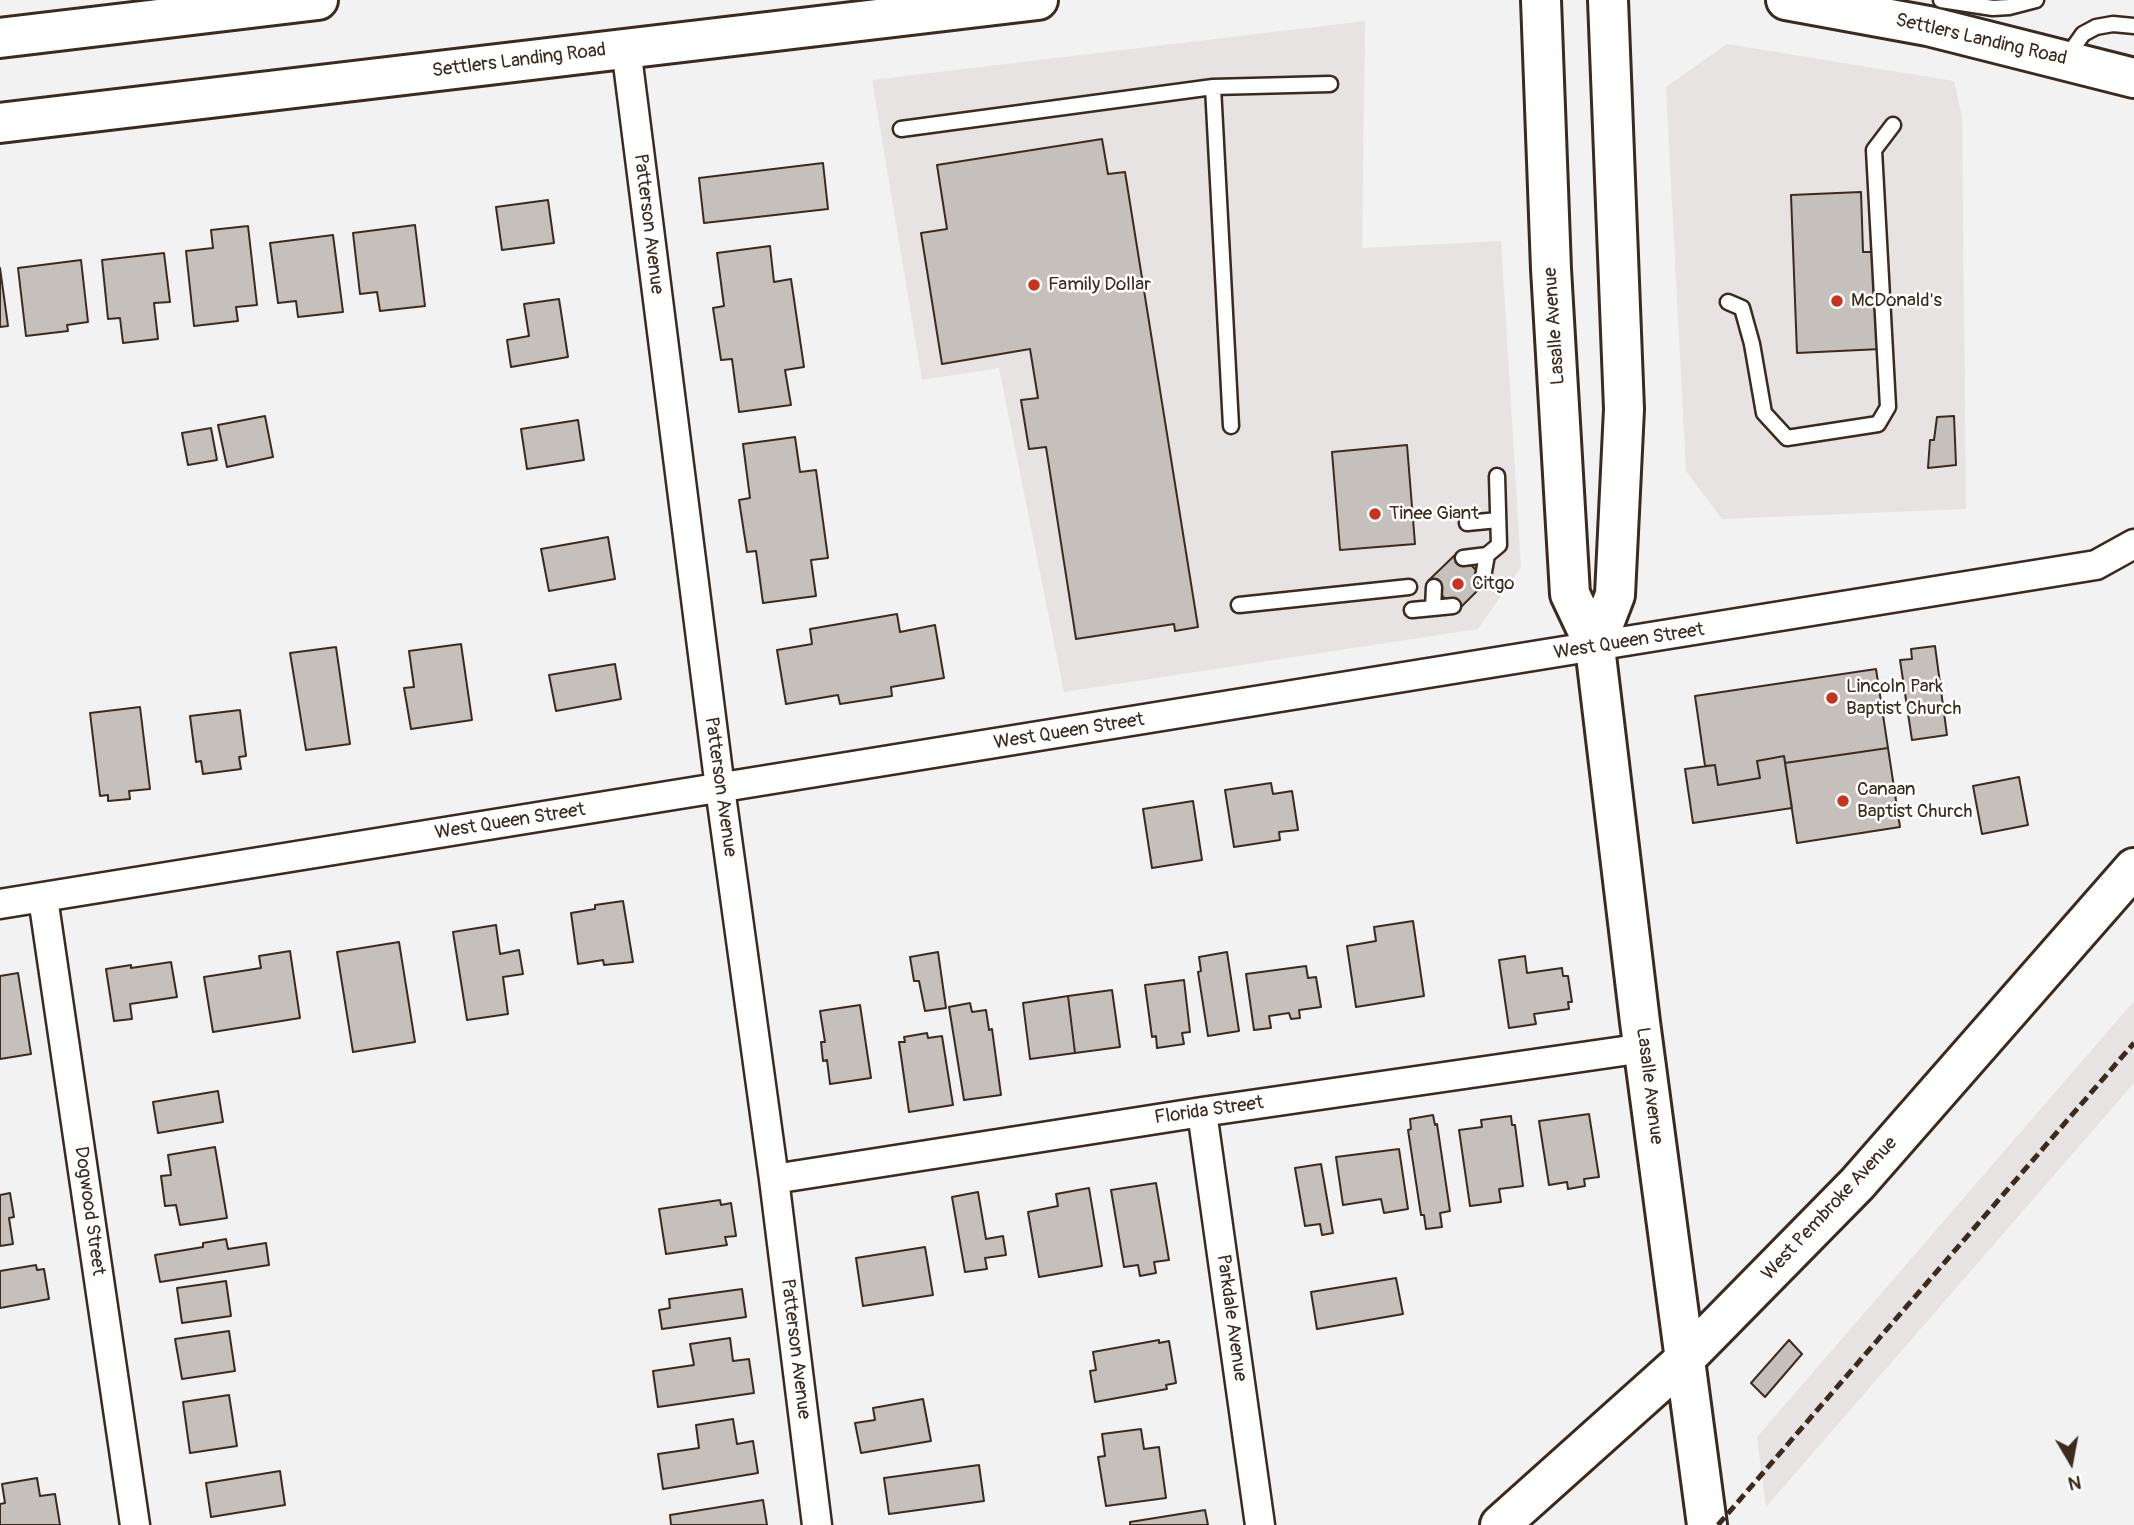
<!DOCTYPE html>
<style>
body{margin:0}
#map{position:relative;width:2134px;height:1525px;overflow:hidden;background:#f3f2f2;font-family:Pangolin,sans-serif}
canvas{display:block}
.north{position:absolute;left:2036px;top:1427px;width:70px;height:70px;-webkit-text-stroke:5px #fff;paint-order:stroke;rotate:170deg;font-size:19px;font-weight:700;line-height:28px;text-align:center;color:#3b2a1e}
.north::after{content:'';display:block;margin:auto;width:24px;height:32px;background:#3b2a1e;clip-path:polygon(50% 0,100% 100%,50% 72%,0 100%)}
</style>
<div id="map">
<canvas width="2134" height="1525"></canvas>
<div class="north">N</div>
</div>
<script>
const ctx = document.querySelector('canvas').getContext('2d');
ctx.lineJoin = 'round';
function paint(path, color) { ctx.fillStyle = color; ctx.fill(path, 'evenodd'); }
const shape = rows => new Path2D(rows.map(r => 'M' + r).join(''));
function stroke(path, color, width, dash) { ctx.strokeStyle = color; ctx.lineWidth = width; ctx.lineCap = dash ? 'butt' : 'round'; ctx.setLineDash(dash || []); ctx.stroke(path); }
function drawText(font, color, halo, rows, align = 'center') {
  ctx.font = font + ' Pangolin,sans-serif'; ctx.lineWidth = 5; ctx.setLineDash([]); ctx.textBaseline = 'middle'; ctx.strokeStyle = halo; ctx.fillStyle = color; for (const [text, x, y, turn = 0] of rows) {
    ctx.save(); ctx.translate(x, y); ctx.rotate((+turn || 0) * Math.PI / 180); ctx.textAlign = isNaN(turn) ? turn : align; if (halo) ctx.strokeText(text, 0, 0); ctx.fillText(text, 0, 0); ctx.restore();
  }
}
paint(shape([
 [1365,21,1362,248,1501,241,1521,567,1478,629,1064,692,999,368,922,380,872,80],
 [1727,44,1954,81,1962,117,1966,509,1722,519,1686,471,1666,87],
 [2134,1001,2134,1083,1766,1507,1757,1437]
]), '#e6e3e2');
const building = shape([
 [1102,139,1108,174,1125,172,1198,627,1175,631,1174,624,1076,639,1046,447,1029,449,1021,400,1038,398,1030,349,942,364,921,233,947,229,937,165,1102,139],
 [823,163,828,209,704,223,699,178,823,163],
 [1861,192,1863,252,1877,252,1881,349,1797,353,1791,195,1861,192],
 [548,200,554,243,502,250,496,207,548,200],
 [415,225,425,306,380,311,377,292,360,294,353,233,415,225],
 [248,226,257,305,236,307,238,321,194,326,186,251,213,248,211,230,248,226],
 [333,235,343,312,298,317,296,301,278,303,270,243,333,235],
 [770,246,774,282,791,279,804,367,785,370,791,405,739,412,732,359,721,360,713,308,724,306,717,253,770,246],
 [164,253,170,302,154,303,158,339,123,343,120,318,108,319,102,260,164,253],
 [81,260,88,322,67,325,68,331,26,336,18,268,81,260],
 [0,268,8,326,0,327,0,268],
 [559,299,568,357,511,367,507,340,529,336,524,304,559,299],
 [265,416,273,457,227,467,218,425,265,416],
 [1954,416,1956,465,1928,468,1930,440,1934,440,1937,417,1954,416],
 [578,420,584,460,527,469,521,429,578,420],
 [211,428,217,460,188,465,182,433,211,428],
 [795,437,800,472,816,470,828,558,811,560,816,596,763,603,756,551,747,552,739,500,750,498,743,444,795,437],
 [1407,445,1415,544,1340,550,1332,452,1407,445],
 [608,537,615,579,549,591,541,549,608,537],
 [1458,552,1487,581,1457,611,1428,581,1458,552],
 [897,614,900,632,935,625,944,678,891,687,892,696,840,704,838,695,786,704,777,650,812,644,810,629,897,614],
 [461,644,472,720,411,729,404,688,414,687,409,651,461,644],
 [1935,646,1947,735,1912,740,1900,660,1912,659,1911,649,1935,646],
 [336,647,350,744,306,750,290,653,336,647],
 [615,664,621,699,556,711,549,675,615,664],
 [1876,669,1888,748,1785,763,1784,756,1757,761,1760,778,1718,785,1715,765,1705,766,1695,696,1876,669],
 [140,707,150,789,129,791,130,799,108,801,108,795,100,796,90,713,140,707],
 [240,710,246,756,239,757,241,769,203,774,201,761,196,762,190,716,240,710],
 [1888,748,1900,827,1797,843,1785,763,1888,748],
 [1784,756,1792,808,1693,823,1685,769,1715,765,1718,785,1760,778,1757,761,1784,756],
 [2019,777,2028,825,1982,834,1973,786,2019,777],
 [1271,783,1273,794,1292,791,1298,830,1279,832,1280,840,1234,847,1225,790,1271,783],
 [1193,801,1202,860,1152,868,1143,809,1193,801],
 [623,901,633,962,604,965,603,960,578,964,571,913,595,909,595,905,623,901],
 [1413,921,1424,996,1356,1007,1347,946,1376,941,1374,927,1413,921],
 [496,925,500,954,519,950,523,974,503,977,508,1014,467,1020,453,932,496,925],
 [399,942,415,1042,353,1052,337,952,399,942],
 [290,951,300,1018,213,1032,204,977,261,968,259,956,290,951],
 [938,952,946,1008,925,1011,919,981,914,981,910,957,938,952],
 [1227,952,1239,1031,1208,1036,1198,972,1201,971,1199,957,1227,952],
 [1525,956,1527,973,1562,968,1563,976,1568,976,1572,1002,1568,1002,1569,1009,1534,1014,1536,1024,1509,1028,1499,960,1525,956],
 [171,962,177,997,130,1004,132,1019,114,1021,106,969,131,965,131,968,171,962],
 [1306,966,1308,978,1316,977,1321,1007,1299,1010,1300,1018,1291,1019,1289,1013,1269,1016,1271,1028,1254,1030,1246,974,1306,966],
 [18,973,31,1054,0,1059,0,976,18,973],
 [1184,980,1190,1032,1182,1033,1184,1044,1157,1048,1156,1036,1152,1037,1145,985,1184,980],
 [1112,990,1120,1047,1075,1053,1068,996,1112,990],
 [1068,996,1075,1053,1030,1059,1023,1003,1068,996],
 [970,1003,972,1012,986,1010,989,1030,992,1029,1001,1095,964,1100,949,1007,970,1003],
 [860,1005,871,1078,830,1084,827,1060,823,1061,821,1042,825,1042,820,1011,860,1005],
 [927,1033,928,1038,942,1036,953,1105,909,1112,899,1042,905,1042,904,1037,927,1033],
 [218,1091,223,1122,158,1133,153,1102,218,1091],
 [1589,1114,1599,1177,1584,1179,1585,1186,1568,1189,1567,1182,1549,1185,1539,1121,1589,1114],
 [1433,1115,1435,1125,1437,1124,1450,1211,1440,1213,1442,1227,1426,1229,1424,1215,1421,1215,1408,1130,1411,1129,1410,1119,1433,1115],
 [1511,1116,1512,1125,1515,1125,1523,1186,1499,1189,1501,1202,1470,1206,1459,1130,1482,1127,1481,1120,1511,1116],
 [215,1147,227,1218,180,1225,176,1205,165,1206,161,1176,171,1175,168,1155,215,1147],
 [1399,1149,1408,1209,1384,1213,1381,1199,1343,1205,1336,1157,1399,1149],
 [1321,1164,1333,1233,1322,1235,1320,1224,1305,1226,1295,1168,1321,1164],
 [1156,1183,1169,1260,1154,1262,1156,1273,1140,1276,1138,1265,1124,1267,1111,1190,1156,1183],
 [1089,1188,1102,1266,1039,1277,1028,1212,1058,1206,1056,1194,1089,1188],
 [978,1192,986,1239,1003,1236,1006,1255,985,1258,987,1269,965,1272,952,1197,978,1192],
 [10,1193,14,1217,9,1218,13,1244,0,1246,0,1195,10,1193],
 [720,1200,721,1205,731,1203,736,1236,725,1237,727,1245,666,1254,659,1209,720,1200],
 [226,1239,228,1249,266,1243,269,1265,160,1282,155,1255,203,1247,203,1243,226,1239],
 [925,1247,933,1295,863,1306,856,1258,925,1247],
 [36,1265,37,1270,44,1269,49,1299,0,1308,0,1271,36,1265],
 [1396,1278,1403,1314,1317,1329,1311,1292,1396,1278],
 [226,1281,231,1316,182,1323,177,1288,226,1281],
 [742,1289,746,1317,662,1329,659,1310,670,1308,669,1299,742,1289],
 [229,1331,235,1371,182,1379,175,1339,229,1331],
 [730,1338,733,1361,749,1359,754,1393,658,1407,653,1371,694,1365,690,1344,730,1338],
 [1159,1340,1159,1343,1169,1341,1176,1383,1166,1385,1167,1389,1095,1402,1090,1371,1096,1370,1093,1352,1159,1340],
 [1789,1340,1802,1354,1765,1397,1751,1383,1789,1340],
 [229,1395,237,1446,190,1453,183,1402,229,1395],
 [923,1399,931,1441,861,1453,855,1423,875,1420,873,1408,923,1399],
 [733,1419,737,1444,753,1441,758,1473,663,1489,658,1454,699,1448,696,1425,733,1419],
 [1141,1429,1144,1449,1159,1447,1166,1498,1106,1506,1098,1457,1105,1456,1102,1434,1141,1429],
 [979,1465,984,1501,889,1514,884,1478,979,1465],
 [280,1471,285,1505,211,1517,206,1483,280,1471],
 [37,1478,40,1496,55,1494,60,1525,0,1525,0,1504,5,1503,2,1484,37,1478],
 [763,1500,767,1525,671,1525,670,1515,763,1500],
 [1205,1510,1208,1525,1130,1525,1130,1522,1205,1510]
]);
paint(building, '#c6c0bd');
stroke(building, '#3b2a1e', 2);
const lane = shape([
 [1941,0,1993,8,2009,7,2036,0],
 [2066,58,2083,34,2096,27,2113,24,2134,26],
 [1213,87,1231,426],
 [901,129,1213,87,1330,84],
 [1728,302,1742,308,1752,344,1764,413,1787,438,1878,424,1888,407,1874,150,1893,125],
 [1467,523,1498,520],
 [1487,555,1499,545,1497,476],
 [1463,558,1487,555,1483,577],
 [1434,587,1433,608,1453,606],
 [1239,605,1409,587],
 [1412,610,1433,608]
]);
const street = shape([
 [626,48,720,788,774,1179,817,1525],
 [43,898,135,1525],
 [0,904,2096,565,2134,544],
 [1202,1112,1260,1525],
 [774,1179,1202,1112,1644,1048]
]);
const secondary = shape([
 [1541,0,1551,269,1570,594,1595,647,1640,1022,1707,1525],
 [1786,0,1928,26,2134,78],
 [0,38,318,0],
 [0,123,1038,0],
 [1595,647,1615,595,1624,409,1608,0],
 [1500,1525,1683,1361,1857,1184,2134,868]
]);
stroke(lane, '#3b2a1e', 19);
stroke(street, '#3b2a1e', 33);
stroke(secondary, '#3b2a1e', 44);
stroke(lane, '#fff', 14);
stroke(street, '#fff', 28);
stroke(secondary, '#fff', 38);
stroke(shape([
 [1718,1525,2134,1043]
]), '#3b2a1e', 5, [10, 5]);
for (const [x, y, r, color] of [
 [1034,285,7,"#c8321e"],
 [1837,301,7,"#c8321e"],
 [1375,514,7,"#c8321e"],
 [1458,584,7,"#c8321e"],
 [1832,698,7,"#c8321e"],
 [1843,801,7,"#c8321e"]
]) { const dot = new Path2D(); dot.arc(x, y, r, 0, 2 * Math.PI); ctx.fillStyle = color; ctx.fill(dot); stroke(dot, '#fff', 2.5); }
drawText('19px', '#3b2a1e', '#fff', [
 ["Settlers Landing Road",1981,40,13],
 ["Settlers Landing Road",519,61,-7],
 ["Patterson Avenue",648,224,83],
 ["Lasalle Avenue",1555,326,-94],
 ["West Queen Street",1629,642,-9],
 ["West Queen Street",1069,732,-9],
 ["Patterson Avenue",720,787,82],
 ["West Queen Street",510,822,-9],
 ["Lasalle Avenue",1649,1086,83],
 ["Florida Street",1209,1111,-8],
 ["West Pembroke Avenue",1830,1209,-47],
 ["Dogwood Street",89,1211,82],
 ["Parkdale Avenue",1231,1318,82],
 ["Patterson Avenue",795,1349,83]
]);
drawText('19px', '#3b2a1e', '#fff', [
 ["Family Dollar",1048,285],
 ["McDonald's",1851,301],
 ["Tinee Giant",1389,514],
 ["Citgo",1472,584],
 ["Lincoln Park",1846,687],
 ["Baptist Church",1846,709],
 ["Canaan",1857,790],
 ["Baptist Church",1857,812]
], 'left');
</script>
